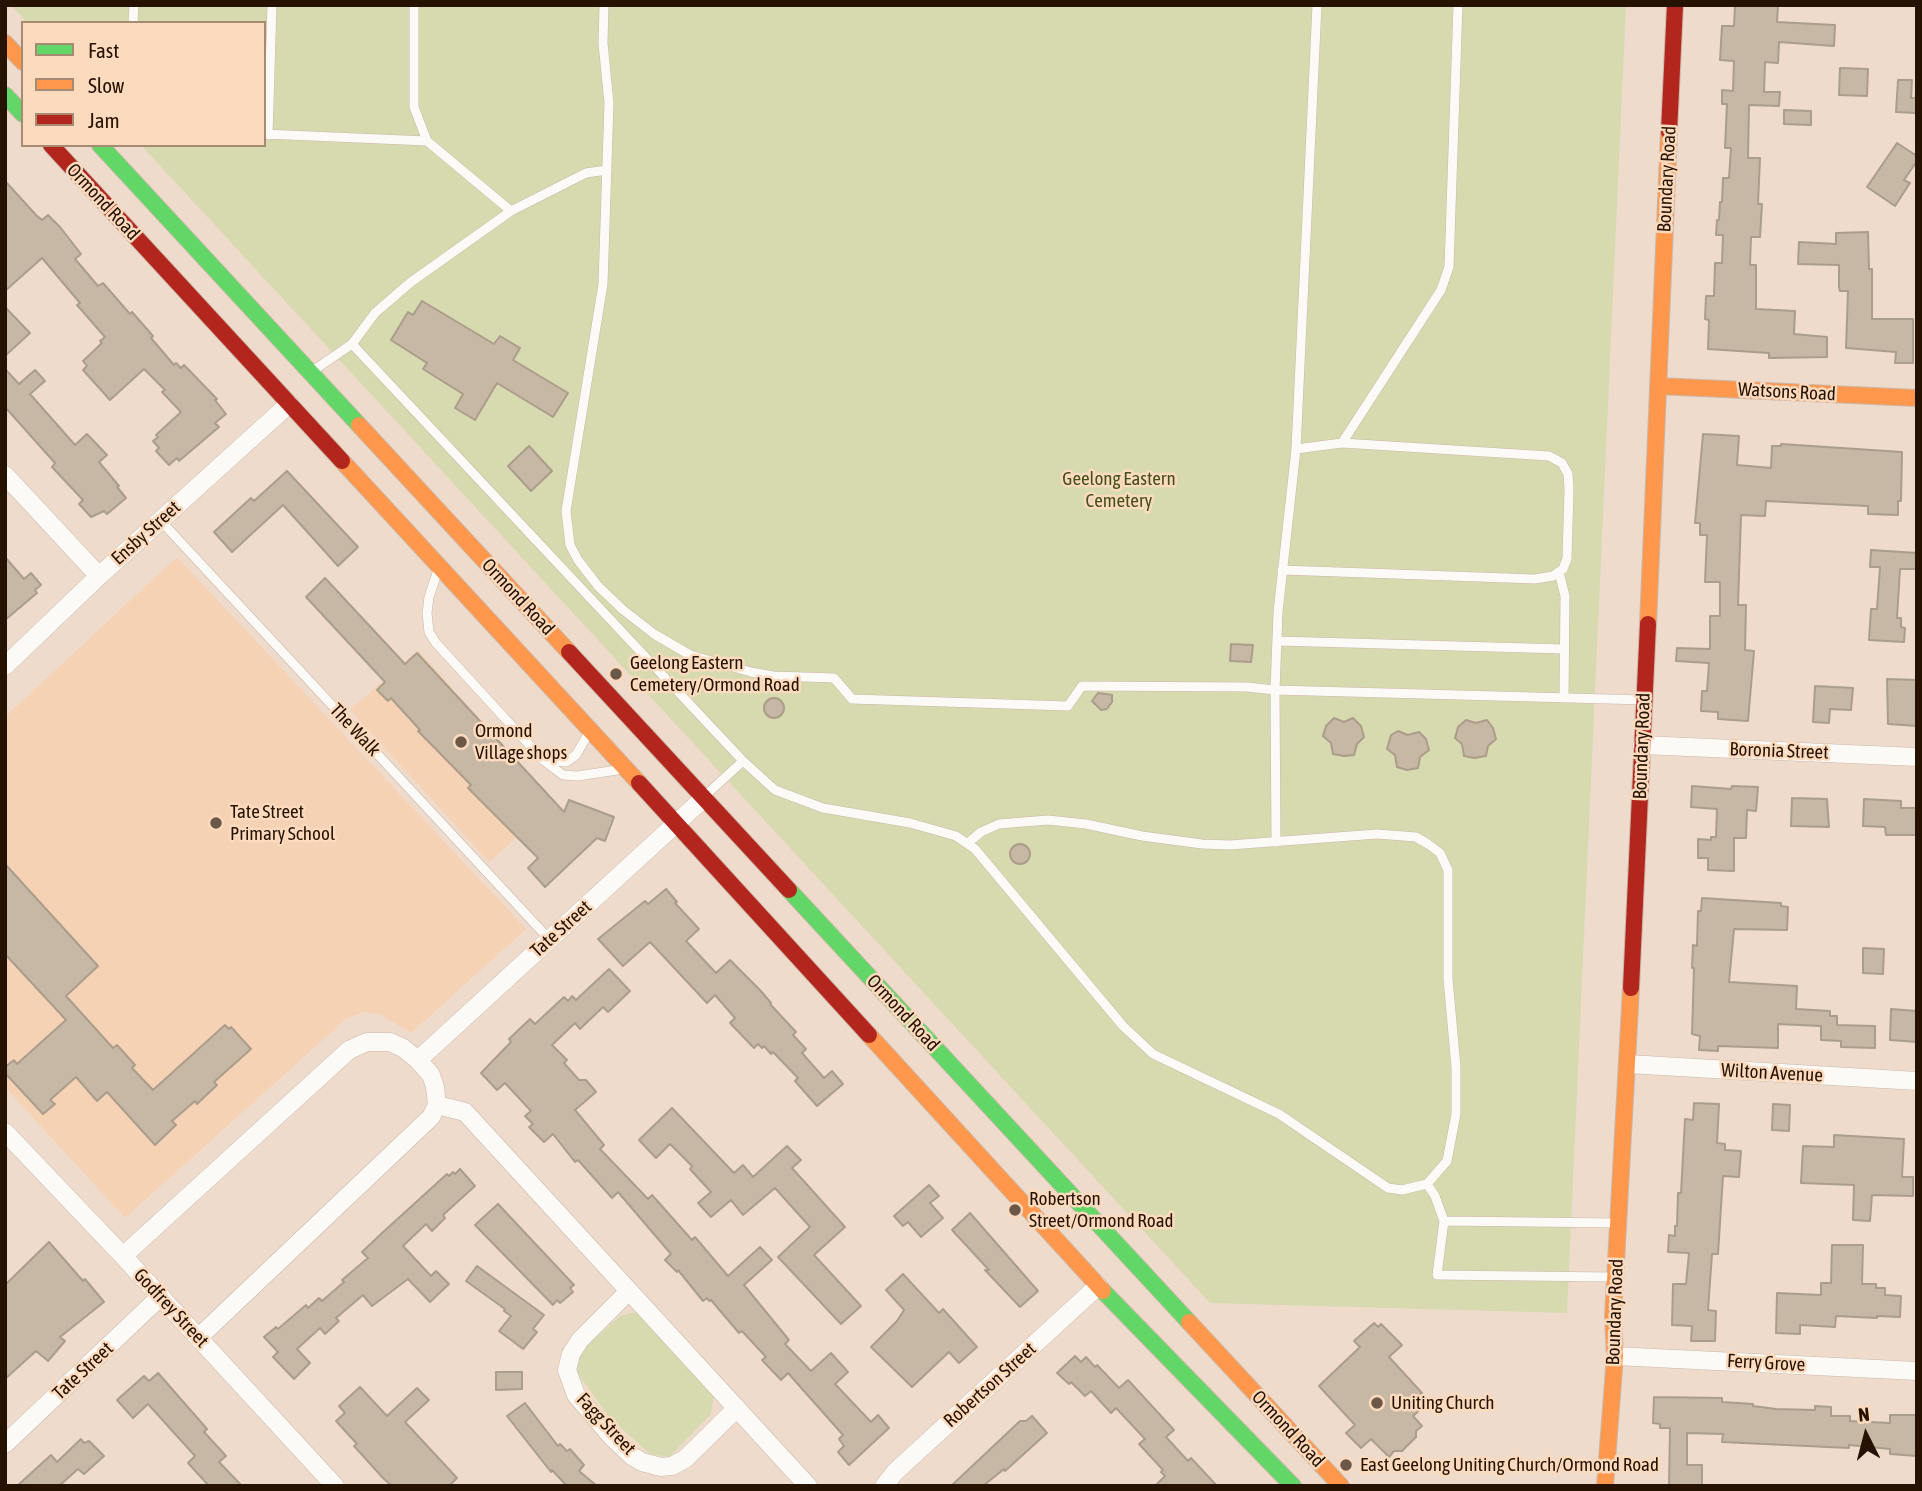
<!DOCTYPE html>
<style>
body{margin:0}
#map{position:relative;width:1922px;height:1491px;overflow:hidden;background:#eedbcc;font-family:"Asap Condensed",sans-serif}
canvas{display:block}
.frame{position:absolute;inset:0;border:7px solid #251201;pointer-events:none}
.legend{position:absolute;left:21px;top:21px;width:245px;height:126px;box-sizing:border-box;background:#fcdabe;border:2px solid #a68a72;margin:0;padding:9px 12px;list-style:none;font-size:21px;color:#251201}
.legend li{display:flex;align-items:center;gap:14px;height:35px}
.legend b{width:35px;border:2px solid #a68a72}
.north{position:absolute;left:1831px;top:1400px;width:70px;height:70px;-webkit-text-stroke:5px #fcdabe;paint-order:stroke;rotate:354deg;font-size:19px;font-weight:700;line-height:28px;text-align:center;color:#251201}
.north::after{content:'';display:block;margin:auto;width:24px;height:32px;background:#251201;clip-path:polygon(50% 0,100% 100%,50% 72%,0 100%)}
</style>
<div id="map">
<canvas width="1922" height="1491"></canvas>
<div class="frame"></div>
<ul class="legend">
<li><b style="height:9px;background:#63d668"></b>Fast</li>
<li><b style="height:9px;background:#ff974d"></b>Slow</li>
<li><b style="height:9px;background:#b3261e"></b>Jam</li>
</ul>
<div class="north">N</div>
</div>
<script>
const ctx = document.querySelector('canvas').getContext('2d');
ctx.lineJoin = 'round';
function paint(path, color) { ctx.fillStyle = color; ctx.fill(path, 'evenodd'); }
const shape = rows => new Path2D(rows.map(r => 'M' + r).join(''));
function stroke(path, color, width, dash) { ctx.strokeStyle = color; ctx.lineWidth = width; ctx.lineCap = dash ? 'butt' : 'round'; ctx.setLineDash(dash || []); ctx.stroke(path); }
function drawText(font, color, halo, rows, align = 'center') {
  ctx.font = font + ' "Asap Condensed",sans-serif'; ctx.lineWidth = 5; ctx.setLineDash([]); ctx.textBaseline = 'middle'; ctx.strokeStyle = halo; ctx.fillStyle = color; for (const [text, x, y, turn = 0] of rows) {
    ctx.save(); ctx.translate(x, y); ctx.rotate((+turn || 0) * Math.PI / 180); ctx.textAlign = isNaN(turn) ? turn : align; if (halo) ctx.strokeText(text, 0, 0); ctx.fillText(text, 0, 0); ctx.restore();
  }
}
paint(shape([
 [177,557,526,929,411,1033,380,1014,364,1012,347,1018,125,1218,5,1087,5,717],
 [418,650,556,803,489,862,350,710]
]), '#f6d2b4');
paint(shape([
 [11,5,1626,5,1567,1313,1210,1303,141,145,264,145,264,23,27,23],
 [636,1312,714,1394,711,1414,669,1457,650,1454,609,1417,576,1371,576,1356,620,1316]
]), '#d7daae');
const building = shape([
 [1735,5,1778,5,1777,22,1835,25,1834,46,1779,42,1778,63,1765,62,1764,92,1780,92,1779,106,1749,105,1748,158,1760,158,1758,204,1762,204,1760,237,1751,237,1750,265,1756,265,1756,309,1795,311,1794,334,1827,337,1827,357,1769,358,1769,353,1708,349,1709,320,1705,319,1706,296,1714,296,1715,263,1722,263,1723,235,1716,235,1717,220,1719,220,1720,202,1722,202,1723,178,1729,178,1731,148,1725,148,1727,104,1722,104,1722,90,1733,91,1734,61,1720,60,1722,26,1734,26,1735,5],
 [1840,68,1868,69,1867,96,1839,95,1840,68],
 [1898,80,1912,80,1911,98,1917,98,1917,113,1896,112,1898,80],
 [1784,110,1811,111,1811,125,1784,124,1784,110],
 [1897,143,1917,156,1917,161,1904,180,1910,183,1895,206,1867,187,1897,143],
 [5,181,36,215,42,220,48,215,60,227,81,254,75,259,98,286,103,283,130,314,132,312,153,336,151,338,174,365,176,363,181,368,184,365,217,399,215,400,226,414,215,423,219,427,179,461,177,458,169,465,156,451,159,448,153,441,158,437,156,435,181,412,162,392,165,390,144,369,110,400,83,370,87,366,83,361,102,343,100,341,105,337,77,305,80,303,42,258,5,291,5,181],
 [1868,232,1869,269,1872,269,1872,319,1913,319,1913,363,1895,363,1896,352,1846,348,1848,291,1840,291,1839,287,1839,265,1798,264,1799,242,1836,244,1836,233,1868,232],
 [422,301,494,344,500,336,520,348,513,360,568,393,553,417,497,383,475,420,455,408,463,394,423,369,427,363,391,340,408,312,413,315,422,301],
 [5,307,30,333,5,356,5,307],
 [5,369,19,384,35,370,45,381,30,394,75,445,87,434,107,455,99,462,119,486,117,487,126,498,107,514,104,511,91,517,79,504,83,500,52,467,55,463,5,407,5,369],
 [1703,434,1739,436,1737,465,1771,468,1772,446,1781,446,1781,444,1902,452,1901,501,1898,501,1898,515,1868,514,1868,506,1766,501,1765,516,1741,515,1738,605,1746,605,1745,650,1754,651,1748,721,1718,719,1718,712,1701,711,1702,691,1707,691,1709,663,1676,661,1677,648,1710,649,1710,616,1720,616,1720,582,1705,582,1707,535,1700,535,1700,523,1695,523,1703,434],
 [529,446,552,471,531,491,508,466,529,446],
 [287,471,358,547,338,566,283,505,232,552,214,532,251,498,254,501,287,471],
 [1871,550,1917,553,1917,569,1900,569,1897,618,1901,618,1901,627,1905,628,1904,642,1869,640,1871,609,1877,609,1880,567,1870,567,1871,550],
 [5,557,24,579,31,573,41,585,35,590,37,593,5,620,5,557],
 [325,578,405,664,417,653,564,812,569,800,614,817,605,841,597,838,545,887,528,868,538,858,468,788,471,785,418,731,420,730,391,698,388,701,377,690,385,682,306,597,325,578],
 [1231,644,1253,645,1251,662,1230,661,1231,644],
 [1887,679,1917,680,1917,726,1888,724,1887,679],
 [1815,686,1853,688,1851,710,1830,709,1829,723,1813,722,1815,686],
 [1098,693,1112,695,1112,702,1107,709,1101,710,1092,701,1098,693],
 '764 708a10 10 0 1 1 20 0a10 10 0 1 1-20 0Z',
 [1334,718,1344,722,1353,718,1361,726,1364,737,1357,744,1354,755,1344,756,1333,754,1331,743,1323,736,1326,726,1334,718],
 [1466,720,1476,723,1487,720,1493,728,1496,739,1488,746,1486,756,1474,758,1464,756,1462,744,1455,738,1458,727,1466,720],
 [1398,731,1408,735,1419,732,1426,739,1429,750,1420,757,1418,768,1407,770,1397,767,1395,755,1387,749,1391,735,1398,731],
 [1692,786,1731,789,1732,786,1758,787,1756,811,1747,810,1746,838,1734,838,1734,871,1708,870,1708,858,1698,858,1698,839,1711,840,1711,837,1716,837,1717,809,1691,807,1692,786],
 [1792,798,1827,799,1829,827,1791,826,1792,798],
 [1864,799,1901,801,1901,808,1917,808,1917,835,1886,835,1885,827,1863,826,1864,799],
 '1010 854a10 10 0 1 1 20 0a10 10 0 1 1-20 0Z',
 [5,864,98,966,66,996,113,1048,117,1045,135,1065,132,1068,153,1090,225,1025,229,1029,231,1027,251,1049,214,1082,217,1085,197,1104,195,1101,172,1121,176,1125,155,1145,107,1092,97,1101,76,1077,50,1100,55,1104,43,1114,5,1073,5,1067,14,1060,17,1064,66,1020,5,954,5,864],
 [666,889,677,902,675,903,699,929,686,941,716,973,730,960,760,990,771,1003,770,1004,796,1032,793,1035,806,1049,802,1053,824,1078,832,1071,843,1084,817,1106,795,1081,798,1078,773,1052,771,1054,764,1046,762,1048,758,1044,754,1048,730,1023,735,1018,715,995,707,1003,650,942,623,966,598,939,645,901,648,904,666,889],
 [1702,898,1781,903,1781,906,1788,907,1787,930,1734,929,1729,982,1797,986,1796,1009,1830,1011,1830,1016,1837,1016,1837,1025,1875,1026,1875,1048,1841,1047,1841,1041,1821,1040,1821,1026,1778,1024,1778,1048,1718,1046,1718,1051,1699,1050,1700,1036,1692,1034,1694,968,1692,968,1693,945,1697,946,1698,911,1701,911,1702,898],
 [1863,948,1884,949,1883,974,1863,973,1863,948],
 [609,969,630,991,608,1012,603,1007,580,1029,575,1023,552,1045,567,1060,564,1063,579,1080,586,1080,596,1092,575,1110,604,1145,600,1149,648,1199,652,1195,692,1240,695,1237,728,1276,760,1247,772,1260,744,1285,789,1340,785,1344,811,1371,831,1353,848,1372,835,1384,871,1422,878,1415,889,1428,849,1465,838,1452,844,1446,839,1439,843,1435,788,1373,781,1380,762,1360,766,1357,742,1331,739,1333,711,1300,709,1301,707,1298,703,1301,678,1270,677,1272,665,1260,671,1254,618,1192,612,1198,578,1160,575,1162,553,1134,544,1142,529,1127,533,1124,525,1116,531,1111,505,1083,497,1090,481,1073,511,1042,509,1039,530,1019,535,1024,564,997,568,1001,572,996,576,1000,609,969],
 [1891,1009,1917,1011,1917,1042,1890,1040,1891,1009],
 [1694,1103,1719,1104,1717,1143,1725,1144,1725,1150,1741,1151,1739,1177,1723,1176,1718,1254,1712,1254,1708,1310,1716,1311,1715,1341,1691,1341,1692,1326,1672,1325,1673,1284,1686,1284,1689,1253,1668,1252,1669,1235,1675,1236,1675,1226,1677,1226,1678,1193,1681,1193,1685,1119,1693,1120,1694,1103],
 [1773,1104,1790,1105,1789,1131,1772,1130,1773,1104],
 [672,1108,734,1173,743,1165,753,1177,787,1146,801,1160,792,1168,845,1227,814,1255,861,1306,841,1324,778,1257,810,1227,775,1188,743,1215,731,1200,711,1217,698,1203,711,1192,690,1169,692,1166,670,1144,656,1158,639,1140,672,1108],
 [1834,1135,1904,1139,1902,1177,1913,1177,1913,1196,1872,1195,1870,1221,1853,1220,1854,1185,1801,1183,1803,1146,1834,1147,1834,1135],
 [460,1169,475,1186,443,1215,445,1218,432,1231,426,1224,403,1246,431,1276,436,1271,449,1284,430,1302,408,1279,372,1306,363,1295,336,1318,339,1321,325,1334,320,1328,297,1349,310,1363,294,1379,273,1357,278,1352,264,1337,276,1327,278,1329,306,1305,308,1308,319,1298,322,1301,344,1282,342,1280,368,1258,362,1252,381,1234,447,1174,449,1176,453,1172,455,1174,460,1169],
 [929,1185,939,1196,930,1203,943,1218,921,1237,908,1222,903,1226,894,1216,929,1185],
 [498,1204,574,1285,570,1288,573,1292,560,1303,557,1300,553,1305,475,1225,498,1204],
 [970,1213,1038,1291,1020,1307,985,1270,989,1270,952,1230,970,1213],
 [49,1242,83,1281,85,1279,104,1302,60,1337,65,1341,48,1361,36,1351,5,1379,5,1285,49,1242],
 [1832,1245,1863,1245,1862,1284,1876,1284,1876,1288,1885,1288,1885,1295,1901,1296,1900,1317,1877,1316,1877,1318,1836,1316,1835,1327,1800,1325,1800,1334,1776,1333,1777,1293,1821,1295,1821,1283,1831,1283,1832,1245],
 [477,1266,544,1315,533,1329,537,1332,523,1349,499,1331,511,1316,504,1311,505,1309,466,1281,477,1266],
 [903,1274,939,1313,943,1309,977,1347,959,1363,949,1352,912,1387,871,1347,897,1321,904,1310,886,1290,903,1274],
 [1374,1323,1378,1327,1381,1324,1402,1345,1389,1357,1422,1393,1415,1399,1423,1407,1413,1416,1422,1426,1416,1431,1416,1437,1402,1451,1394,1451,1389,1457,1371,1439,1361,1448,1346,1433,1355,1425,1319,1386,1360,1347,1354,1341,1374,1323],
 [1075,1356,1081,1362,1086,1357,1095,1367,1097,1365,1119,1388,1128,1380,1174,1430,1166,1437,1188,1461,1191,1458,1217,1486,1155,1486,1165,1476,1161,1472,1163,1470,1139,1444,1145,1439,1116,1408,1111,1413,1091,1391,1085,1396,1071,1382,1069,1384,1057,1373,1075,1356],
 [496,1372,522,1372,522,1389,496,1390,496,1372],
 [158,1373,207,1429,204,1432,226,1456,219,1462,242,1486,209,1486,188,1463,195,1456,148,1404,133,1418,117,1400,144,1376,149,1381,158,1373],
 [360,1387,387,1416,417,1388,429,1400,405,1422,457,1478,449,1486,392,1486,383,1478,354,1446,357,1444,336,1421,345,1413,339,1406,360,1387],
 [1654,1397,1722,1398,1722,1402,1753,1404,1753,1406,1776,1409,1815,1410,1815,1406,1831,1407,1831,1416,1850,1416,1850,1421,1890,1423,1890,1415,1917,1415,1917,1456,1890,1454,1890,1449,1849,1445,1849,1448,1722,1442,1723,1434,1687,1433,1687,1465,1702,1465,1702,1486,1669,1486,1670,1428,1660,1428,1660,1424,1653,1423,1654,1397],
 [525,1403,558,1446,560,1444,567,1451,570,1449,584,1465,579,1471,597,1486,567,1486,552,1470,551,1472,507,1416,525,1403],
 [1032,1416,1047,1433,1005,1471,1004,1469,983,1486,951,1486,1020,1421,1026,1421,1032,1416],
 [81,1439,84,1443,89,1441,104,1456,84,1474,78,1469,59,1486,17,1486,51,1455,57,1462,81,1439]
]);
paint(building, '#c7b8a6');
stroke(building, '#ab9d8b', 2);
const lane = shape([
 [414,5,414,107,427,141,511,211],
 [604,5,603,43,609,103,603,284,566,511,570,545,578,560,598,586,622,609,654,634,690,655,751,672,773,676,834,678,852,699,1068,706,1082,686,1247,687,1275,690,1276,842],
 [1317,5,1296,449,1342,443,1441,290,1449,267,1458,5],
 [133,23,134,5],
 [264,134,427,141],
 [268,135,272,5],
 [352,344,375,313,411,282,511,211,586,173,607,170],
 [314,370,352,344,743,761],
 [1296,449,1278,612,1275,690,1644,700],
 [160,520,549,939],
 [1282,570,1535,579,1553,576,1563,569,1567,559,1569,489,1568,474,1562,463,1549,456,1342,443],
 [1559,572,1565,596,1564,698],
 [437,573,429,597,427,613,429,632,436,643,543,760,563,775,578,776,617,770],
 [1277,641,1564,649],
 [544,760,566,762,576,755,587,736],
 [708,793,743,761,775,790,823,808,910,823,956,836,975,849,1123,1026,1153,1054,1279,1114,1388,1188,1402,1190,1427,1184,1435,1196,1444,1221],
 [968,843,981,832,999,824,1048,820,1086,824,1142,836,1202,844,1230,845,1377,834,1416,837,1428,844,1440,853,1448,870,1448,979,1456,1067,1456,1114,1447,1161,1427,1184],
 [1613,1277,1437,1275,1444,1221,1618,1223]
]);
const street = shape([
 [5,475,99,576],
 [5,666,99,576,289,404],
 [1642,745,1917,757],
 [418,1060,704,798],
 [1628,1064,1917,1081],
 [437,1105,465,1112,808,1486],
 [5,1132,123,1256,335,1486],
 [123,1256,349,1050,367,1042,390,1042,403,1048,418,1060,431,1075,435,1087,437,1105,431,1117,199,1337],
 [629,1291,580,1340,571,1354,567,1370,576,1395,611,1436,632,1456,642,1462,661,1467,672,1466,685,1459,737,1408],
 [1615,1356,1917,1371],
 [5,1444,161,1296],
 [884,1486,895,1472,1098,1286]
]);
const fast = shape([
 [5,95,23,114],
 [100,145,359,425],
 [789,890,1189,1322],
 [1103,1291,1293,1486]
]);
const slow = shape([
 [5,43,23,62],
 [1658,386,1917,398],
 [359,425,569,652],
 [342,461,639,783],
 [1648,624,1669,132],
 [869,1035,1103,1291],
 [1189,1322,1341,1486],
 [1605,1486,1615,1356,1613,1317,1631,988]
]);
const jam = shape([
 [1669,132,1675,5],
 [51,145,342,461],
 [569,652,789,890],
 [639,783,869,1035],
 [1631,988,1648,624]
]);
stroke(lane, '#cab7a7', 10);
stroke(street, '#cab7a7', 19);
stroke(fast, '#cab7a7', 18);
stroke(slow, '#cab7a7', 18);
stroke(jam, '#cab7a7', 18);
stroke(lane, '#fcfaf7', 9);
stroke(street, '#fcfaf7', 18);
stroke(fast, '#63d668', 16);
stroke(slow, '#ff974d', 16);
stroke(jam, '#b3261e', 16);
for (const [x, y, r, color] of [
 [616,674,7,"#6b5848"],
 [461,742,7,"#6b5848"],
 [216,823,7,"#6b5848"],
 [1015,1210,7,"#6b5848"],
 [1377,1403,7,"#6b5848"],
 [1346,1465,7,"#6b5848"]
]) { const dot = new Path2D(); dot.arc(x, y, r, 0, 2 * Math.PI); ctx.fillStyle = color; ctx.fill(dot); stroke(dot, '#fcdabe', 2.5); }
drawText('19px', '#251201', '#fcdabe', [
 ["Boundary Road",1667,179,-87],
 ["Ormond Road",103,202,47],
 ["Watsons Road",1787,392,3],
 ["Ensby Street",146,533,-42],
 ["Ormond Road",518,597,47],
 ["The Walk",355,730,47],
 ["Boundary Road",1642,746,-88],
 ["Boronia Street",1779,751,2],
 ["Tate Street",561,929,-42],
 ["Ormond Road",903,1013,47],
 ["Wilton Avenue",1772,1073,3],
 ["Godfrey Street",171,1308,47],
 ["Boundary Road",1615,1312,-88],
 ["Ferry Grove",1766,1363,3],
 ["Tate Street",83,1371,-43],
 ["Robertson Street",990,1385,-42],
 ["Fagg Street",606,1424,47],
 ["Ormond Road",1288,1429,47]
]);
drawText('19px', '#43511a', '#fcdabe', [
 ["Geelong Eastern",1119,479],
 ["Cemetery",1119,501]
]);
drawText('19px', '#251201', '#fcdabe', [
 ["Geelong Eastern",630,663],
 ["Cemetery/Ormond Road",630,685],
 ["Ormond",475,731],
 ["Village shops",475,753],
 ["Tate Street",230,812],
 ["Primary School",230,834],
 ["Robertson",1029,1199],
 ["Street/Ormond Road",1029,1221],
 ["Uniting Church",1391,1403],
 ["East Geelong Uniting Church/Ormond Road",1360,1465]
], 'left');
</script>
